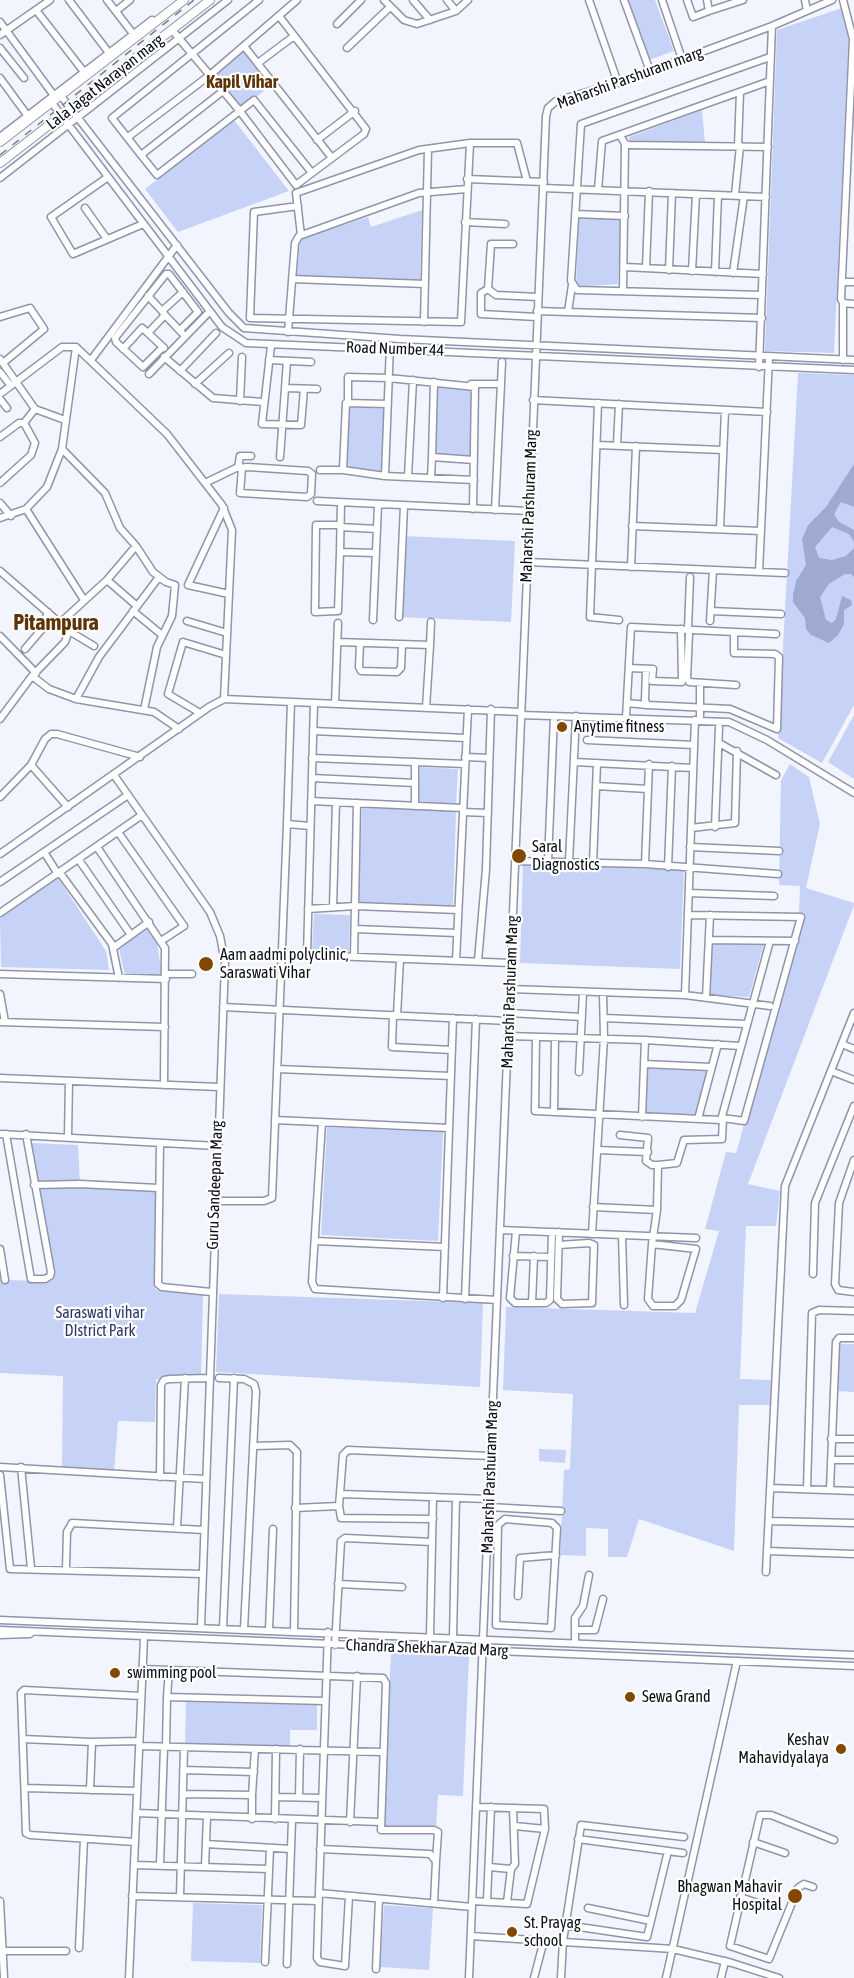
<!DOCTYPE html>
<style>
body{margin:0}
canvas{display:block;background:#f2f5fe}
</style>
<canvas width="854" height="1978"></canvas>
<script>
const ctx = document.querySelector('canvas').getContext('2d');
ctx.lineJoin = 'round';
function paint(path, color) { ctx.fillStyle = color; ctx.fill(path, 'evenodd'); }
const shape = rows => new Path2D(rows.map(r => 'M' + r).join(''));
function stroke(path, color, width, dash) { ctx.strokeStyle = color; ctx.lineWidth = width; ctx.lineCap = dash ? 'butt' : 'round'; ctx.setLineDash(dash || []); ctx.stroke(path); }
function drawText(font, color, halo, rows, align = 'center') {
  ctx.font = font + ' "Asap Condensed",sans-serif'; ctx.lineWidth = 4.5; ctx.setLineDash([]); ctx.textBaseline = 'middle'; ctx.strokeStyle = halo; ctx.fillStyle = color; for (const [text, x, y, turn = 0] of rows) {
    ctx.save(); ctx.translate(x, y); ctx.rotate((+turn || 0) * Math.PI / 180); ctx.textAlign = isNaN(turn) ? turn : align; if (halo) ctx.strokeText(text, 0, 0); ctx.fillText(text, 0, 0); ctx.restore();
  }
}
paint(shape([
 [620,0,655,0,674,51,643,62],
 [845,7,849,28,834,353,765,351,777,30],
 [244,51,271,85,242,109,214,75],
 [702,110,705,143,629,141,629,137],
 [234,120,289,191,178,232,145,189],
 [422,210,420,280,297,275,300,239,368,217,371,227],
 [579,213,621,214,618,284,576,287],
 [798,373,854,375,854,705,822,763,778,738],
 [437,386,474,388,471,457,434,456],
 [349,405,384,406,381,471,346,469],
 [403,536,515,541,511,622,399,617],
 [854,715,854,779,828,762],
 [790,764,809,777,820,824,806,888,854,903,854,905,748,1184,780,1191,776,1226,746,1226,740,1379,771,1380,770,1405,739,1405,734,1551,639,1519,627,1557,608,1557,608,1529,586,1528,586,1556,560,1555,564,1470,570,1469,573,1394,503,1390,506,1307,695,1313,719,1231,705,1229,726,1152,736,1153,804,913,799,913,800,886,779,885,781,780],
 [420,767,458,769,456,804,418,801],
 [362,807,456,811,453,906,358,902],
 [523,864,684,870,680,969,520,963],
 [58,878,106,951,109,970,1,967,0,918],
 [314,914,350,915,349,952,312,950],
 [146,926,157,943,162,976,125,975,118,945],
 [710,942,764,943,749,997,707,995],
 [648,1068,708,1070,696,1117,646,1114],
 [327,1127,443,1132,438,1241,321,1235],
 [31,1143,78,1145,80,1184,158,1188,155,1289,203,1295,201,1381,156,1379,155,1422,118,1421,114,1472,62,1470,63,1376,0,1373,0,1280,49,1281],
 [219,1294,483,1303,480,1387,216,1372],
 [839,1344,854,1344,854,1392,837,1391],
 [539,1449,566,1450,565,1463,539,1461],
 [391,1653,469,1656,463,1796,438,1795,436,1829,383,1827],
 [186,1702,317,1705,317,1730,290,1730,290,1747,185,1745],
 [193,1903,262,1905,260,1963,191,1961],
 [384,1905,433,1908,429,1970,380,1967]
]), '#c7d3f6');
paint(shape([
 [854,464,854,507,841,502,834,514,839,522,854,530,854,542,849,534,832,527,815,547,819,558,832,560,846,556,854,548,854,577,851,574,845,574,829,584,820,597,826,620,832,623,836,619,842,596,851,600,852,605,844,610,844,624,838,635,829,643,811,635,806,629,805,618,793,602,793,595,796,581,806,565,802,539,808,525,826,507]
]), '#9eaad1');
const minor = shape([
 [69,0,109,53],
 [107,0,134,35],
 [384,0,404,20,417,24,456,11,468,0],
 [413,0,430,20],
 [447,0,456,11],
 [589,0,618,83],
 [624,0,650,71],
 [662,0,682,59],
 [687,0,693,17,709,11,707,0],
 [805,0,807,11],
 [843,0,853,39,841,299,843,303,854,304],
 [36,10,84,72],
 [116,11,130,0],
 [709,11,743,0],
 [0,22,55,97],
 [337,24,361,0],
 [172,30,239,110,296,185,364,134,366,129,279,16],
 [0,35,50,0],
 [244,46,332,158],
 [0,48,24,78],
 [347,48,390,7],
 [258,63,294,36],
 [0,78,30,119],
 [223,91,141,155,112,118,259,0],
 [61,96,229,313,244,328,400,339,854,360],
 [52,103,222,327,246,343,854,370],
 [620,135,625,144,629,145,768,147],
 [0,137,152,20],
 [128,137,210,75,297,0],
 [317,140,355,111],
 [738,146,740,92],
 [141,155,157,175,254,100,312,173],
 [108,177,51,217,73,254,143,224],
 [0,178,228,0],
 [467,179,544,182],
 [543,188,766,197],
 [598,190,602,141,770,81],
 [735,195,740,146],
 [298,206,254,212,250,318,461,322,470,143,517,143,527,181],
 [85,208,107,239],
 [575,214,625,216],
 [465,222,505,224],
 [301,235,296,193,419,150,470,143],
 [513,244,491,244,488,289,496,295,538,297],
 [625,267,763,274],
 [646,268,649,191],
 [669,270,672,193],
 [692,271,696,194],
 [715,272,718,195],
 [733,273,744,196],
 [292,279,425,284],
 [842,282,854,282],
 [488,289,481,293,481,314,537,317],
 [623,290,625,144],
 [762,295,577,290,571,281,581,124,770,57],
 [148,296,162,311],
 [537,311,568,312,572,285],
 [568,312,762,318],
 [165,315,162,311,183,292],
 [0,317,30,308,44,329,3,363],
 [424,322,428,149],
 [288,332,295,243,299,236,419,193,467,189],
 [271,346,262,424,301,425,304,389],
 [163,347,143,367,116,342,115,338,166,274,169,274,198,312,180,330],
 [164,348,148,333,165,315,182,333],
 [123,349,142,328,148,333],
 [164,357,213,398,263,402],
 [0,359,35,409,65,420],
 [91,360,177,245],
 [269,360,311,362],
 [843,360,843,303],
 [759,367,772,26],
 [180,371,216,333],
 [0,372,11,386],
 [149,374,210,311],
 [434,382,432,457,474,460],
 [195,384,229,353],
 [471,384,501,384],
 [286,388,317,389],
 [0,394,62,347,76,347,167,434,222,505,232,530,224,699],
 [0,399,7,408],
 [533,400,767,412],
 [240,401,242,357],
 [348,402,348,377,389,378,475,387,473,509],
 [598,403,590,617,619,620],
 [388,404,346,403,343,470,385,476,474,480],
 [24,423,35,409],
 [0,437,19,423,24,423,35,443,31,455,0,483],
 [597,445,723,450],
 [617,445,619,404],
 [62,449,105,493,120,528,136,546,153,572,166,582,175,585,172,616,157,647,144,710],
 [280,457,287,361],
 [238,468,240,456,251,456],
 [320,470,343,470],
 [385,476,390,345],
 [408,477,413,380],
 [431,478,432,457],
 [205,483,236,468,248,467,308,471,312,474,311,494,307,497,240,493,242,468],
 [317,501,529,511],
 [0,503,11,516],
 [224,508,188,585,229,594],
 [26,509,84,600],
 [495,510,502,362],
 [0,518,26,509,47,487,62,449,76,347],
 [340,525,316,525,315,612,338,611,340,552,341,503],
 [632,526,761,531],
 [340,527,377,529],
 [720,529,725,410],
 [136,546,107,580,137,606],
 [340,552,376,553],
 [527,562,785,573],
 [631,567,636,446],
 [0,571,69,631,94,646],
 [759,572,769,357],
 [133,611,162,635],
 [711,611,781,614],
 [399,617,404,506],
 [373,620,378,505],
 [187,621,227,633],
 [710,621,713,570],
 [61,622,107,580],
 [688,629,690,577],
 [689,634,687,678,689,682,736,685],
 [0,636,36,673],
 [337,642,430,645,426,708],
 [360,643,359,667,361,671,397,672,401,668,402,645],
 [430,645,431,622],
 [25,649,42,629,48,612],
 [629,668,653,669,652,681,682,682,681,629],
 [646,669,645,700,647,705,730,709,777,729,779,657,775,654,734,653,734,632],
 [32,676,49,689,76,699,154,712,179,729],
 [76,699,99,657,159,577],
 [291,702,287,824,310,826],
 [627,703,647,705],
 [335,704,338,623],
 [200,713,168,694,183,642,226,655],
 [521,715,729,722,767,740,854,793],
 [626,718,631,627,776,634],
 [0,719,32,676,65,642,69,631],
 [700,720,700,684],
 [313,731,466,738],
 [587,740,694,745],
 [719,743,776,775],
 [465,757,489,758],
 [312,758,465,764],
 [574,762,693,768],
 [31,765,45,739,51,734,57,734,140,757],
 [114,775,210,912,220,936,225,962,201,1627],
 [312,778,415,783],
 [596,786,648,789],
 [0,797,31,765,68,807],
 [311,801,463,808],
 [415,806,415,762],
 [463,812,488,813],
 [715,827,719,727],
 [691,828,735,823,737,751],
 [118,832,184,926,161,941],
 [97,847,165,948,164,1085],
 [690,847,779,851],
 [44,852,58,874],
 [0,854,209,707,224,699,521,712],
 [79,860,131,935],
 [515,861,645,864,778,874],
 [548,862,554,716],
 [569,862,576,716],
 [593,863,597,763],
 [645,864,649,764],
 [668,867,672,766],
 [60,873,112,944,119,978],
 [0,882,128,795],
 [689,893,774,896],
 [333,907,336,802],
 [308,909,355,906,458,910],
 [0,913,142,815],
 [355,929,457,933],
 [709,940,795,941],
 [113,948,149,922],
 [282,954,511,963],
 [307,955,314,703],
 [354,957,357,803],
 [456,961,468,709],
 [478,961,486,869,491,709],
 [0,974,166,979],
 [166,974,192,974],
 [510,989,685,995,770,1006],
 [0,994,5,1022],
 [685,995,695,720],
 [706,998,710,915],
 [223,1007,508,1021],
 [509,1013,582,1017],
 [393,1015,392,1047,452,1050],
 [397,1016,400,959],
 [604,1018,746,1024],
 [0,1022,165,1027],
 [508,1036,645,1040,740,1046],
 [536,1037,535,1111,721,1120,770,941],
 [842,1044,854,1049],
 [644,1064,711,1067],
 [277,1069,451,1076],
 [831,1071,854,1080],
 [579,1072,583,993],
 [0,1078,219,1087],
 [554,1112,555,1038],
 [642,1117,645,1040],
 [698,1119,718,1044],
 [275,1120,449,1128],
 [322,1122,312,1282,315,1289,497,1300],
 [0,1134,217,1146],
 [6,1134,31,1279,45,1279,50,1276,51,1272,26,1134],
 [620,1135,648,1138,646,1161,652,1165,658,1165],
 [68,1136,69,1081],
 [160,1143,158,1284,162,1287,211,1292],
 [597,1150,648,1152],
 [854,1160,839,1203,835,1284,838,1290,854,1292],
 [34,1185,80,1184,158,1188],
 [215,1201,264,1201,272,1198,287,824],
 [593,1207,657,1210],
 [500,1230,696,1238],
 [516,1231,510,1298,515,1303,546,1303,550,1300,552,1232],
 [559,1232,557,1299,562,1304,592,1303,594,1245,589,1243,559,1245],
 [592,1234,604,1038,603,994],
 [622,1235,624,1305],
 [316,1241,445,1247],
 [652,1244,696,1249,681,1300,675,1306,653,1306,648,1299,652,1244,657,1210,658,1165,677,1163,684,1140,722,1139,723,1118,744,1121,801,917,688,915],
 [0,1249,5,1280],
 [513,1256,551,1257],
 [813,1274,815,1203,854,1106],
 [443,1298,453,1018],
 [465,1299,476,1019],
 [532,1303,534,1256],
 [219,1378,244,1379,254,1384,256,1391,244,1629],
 [831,1439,854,1439],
 [253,1446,290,1445,297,1452,294,1631],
 [831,1460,854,1460],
 [0,1467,205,1479],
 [21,1467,31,1568],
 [0,1475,10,1569,202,1574],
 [160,1477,161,1385,164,1380,170,1379,209,1378],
 [770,1488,854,1491],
 [807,1489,812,1313,819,1310,854,1311],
 [830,1490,836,1342,839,1338,854,1338],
 [341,1494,489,1499],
 [339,1506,341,1518,433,1519],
 [489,1507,561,1511],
 [295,1508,339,1506,343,1455,348,1450,491,1456],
 [505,1519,552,1523,557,1528,551,1628,496,1625,498,1525,505,1519],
 [769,1521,854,1523],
 [177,1528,185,1378],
 [767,1551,854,1554],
 [66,1569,67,1532,72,1523,204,1530],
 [766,1572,785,1186,854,1013],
 [338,1584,402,1587],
 [518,1596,520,1558,556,1555],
 [0,1620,854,1655],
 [223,1628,234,1378],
 [0,1630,854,1666],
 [269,1630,273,1529],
 [575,1630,595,1630,603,1599],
 [328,1632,319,1893,317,1958,320,1962,345,1966,349,1896],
 [0,1635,30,1634],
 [430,1636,433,1497],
 [453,1637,456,1498],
 [575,1642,575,1618,583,1606,589,1575],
 [335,1645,341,1541,345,1538,432,1542],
 [142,1669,169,1670],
 [167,1697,169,1670,383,1678,386,1683,381,1830,434,1830,438,1832,436,1861],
 [23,1739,92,1742,90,1790],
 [92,1742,139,1741],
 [139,1746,382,1752],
 [166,1747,167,1697,325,1701],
 [183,1770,254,1772],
 [25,1788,137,1791],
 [183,1794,252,1795,252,1819],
 [252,1795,255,1749],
 [276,1797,322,1798],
 [299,1797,300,1749],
 [136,1813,380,1822],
 [275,1819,276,1749],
 [350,1822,357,1676],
 [515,1826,545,1829],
 [578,1839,683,1853],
 [135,1842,30,1835,26,1833,21,1693,24,1690,141,1696],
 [753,1842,785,1853],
 [206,1844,291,1849],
 [320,1849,430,1854,436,1861,434,1903],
 [134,1865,269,1869],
 [160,1865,164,1747],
 [205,1867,207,1817],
 [489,1867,511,1869],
 [813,1887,804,1884,798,1888,769,1959,730,1946,760,1815,771,1815,834,1840],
 [319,1893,472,1907],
 [132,1896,319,1901],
 [180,1897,184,1748],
 [740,1897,769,1907],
 [0,1901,4,1978],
 [472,1901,527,1904,545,1829,544,1809,477,1807],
 [487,1901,491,1807],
 [507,1902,511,1869,515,1864,513,1808],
 [588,1908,651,1921],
 [566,1925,647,1937,668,1851],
 [471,1936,673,1949,732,1963,779,1978],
 [79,1948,84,1839],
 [3,1951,66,1951],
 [265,1962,270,1848],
 [287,1964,292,1820],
 [376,1969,379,1899],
 [129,1978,144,1637],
 [469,1978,546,116,548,108,556,101,618,83,772,26,832,0],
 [534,1978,544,1940],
 [561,1978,563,1941,581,1825,684,1837],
 [666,1978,737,1661],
 [721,1978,725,1961]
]);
const major = shape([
 [0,142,184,0],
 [0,163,210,0]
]);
stroke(minor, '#8f95aa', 9);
stroke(major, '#8f95aa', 10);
stroke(minor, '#fff', 6);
stroke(major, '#fff', 8);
stroke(shape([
 [0,155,194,0]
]), '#797c84', 1.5, [8, 8]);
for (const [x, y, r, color] of [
 [562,727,6,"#824700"],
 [519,856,8,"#824700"],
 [206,964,8,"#824700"],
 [115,1673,6,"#824700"],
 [630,1697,6,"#824700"],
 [841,1749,6,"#824700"],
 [795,1896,8,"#824700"],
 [512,1932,6,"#824700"]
]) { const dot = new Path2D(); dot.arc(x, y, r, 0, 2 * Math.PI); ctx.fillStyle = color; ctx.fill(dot); stroke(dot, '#fff', 2); }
drawText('16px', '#0c0e15', '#fff', [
 ["Maharshi Parshuram marg",630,78,-20],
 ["Lala Jagat Narayan marg",105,82,-38],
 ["Road Number 44",395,349,2],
 ["Maharshi Parshuram Marg",529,506,-88],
 ["Maharshi Parshuram Marg",510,992,-88],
 ["Guru Sandeepan Marg",215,1185,-88],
 ["Maharshi Parshuram Marg",490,1477,-88],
 ["Chandra Shekhar Azad Marg",427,1648,2]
]);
drawText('16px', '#0c0e15', '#fff', [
 ["Anytime fitness",574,727],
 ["Saral",532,847],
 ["Diagnostics",532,865],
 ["Aam aadmi polyclinic,",220,955],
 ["Saraswati Vihar",220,973],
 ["swimming pool",127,1673],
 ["Sewa Grand",642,1697],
 ["Keshav",829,1740,"right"],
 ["Mahavidyalaya",829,1758,"right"],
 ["Bhagwan Mahavir",782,1887,"right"],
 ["Hospital",782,1905,"right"],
 ["St. Prayag",524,1923],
 ["school",524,1941]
], 'left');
drawText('16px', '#2c3769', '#fff', [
 ["Saraswati vihar",100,1313],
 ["DIstrict Park",100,1331]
]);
drawText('bold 18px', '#5e3408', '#fff', [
 ["Kapil Vihar",242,82]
]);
drawText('bold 22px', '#5e3408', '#fff', [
 ["Pitampura",56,623]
]);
</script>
